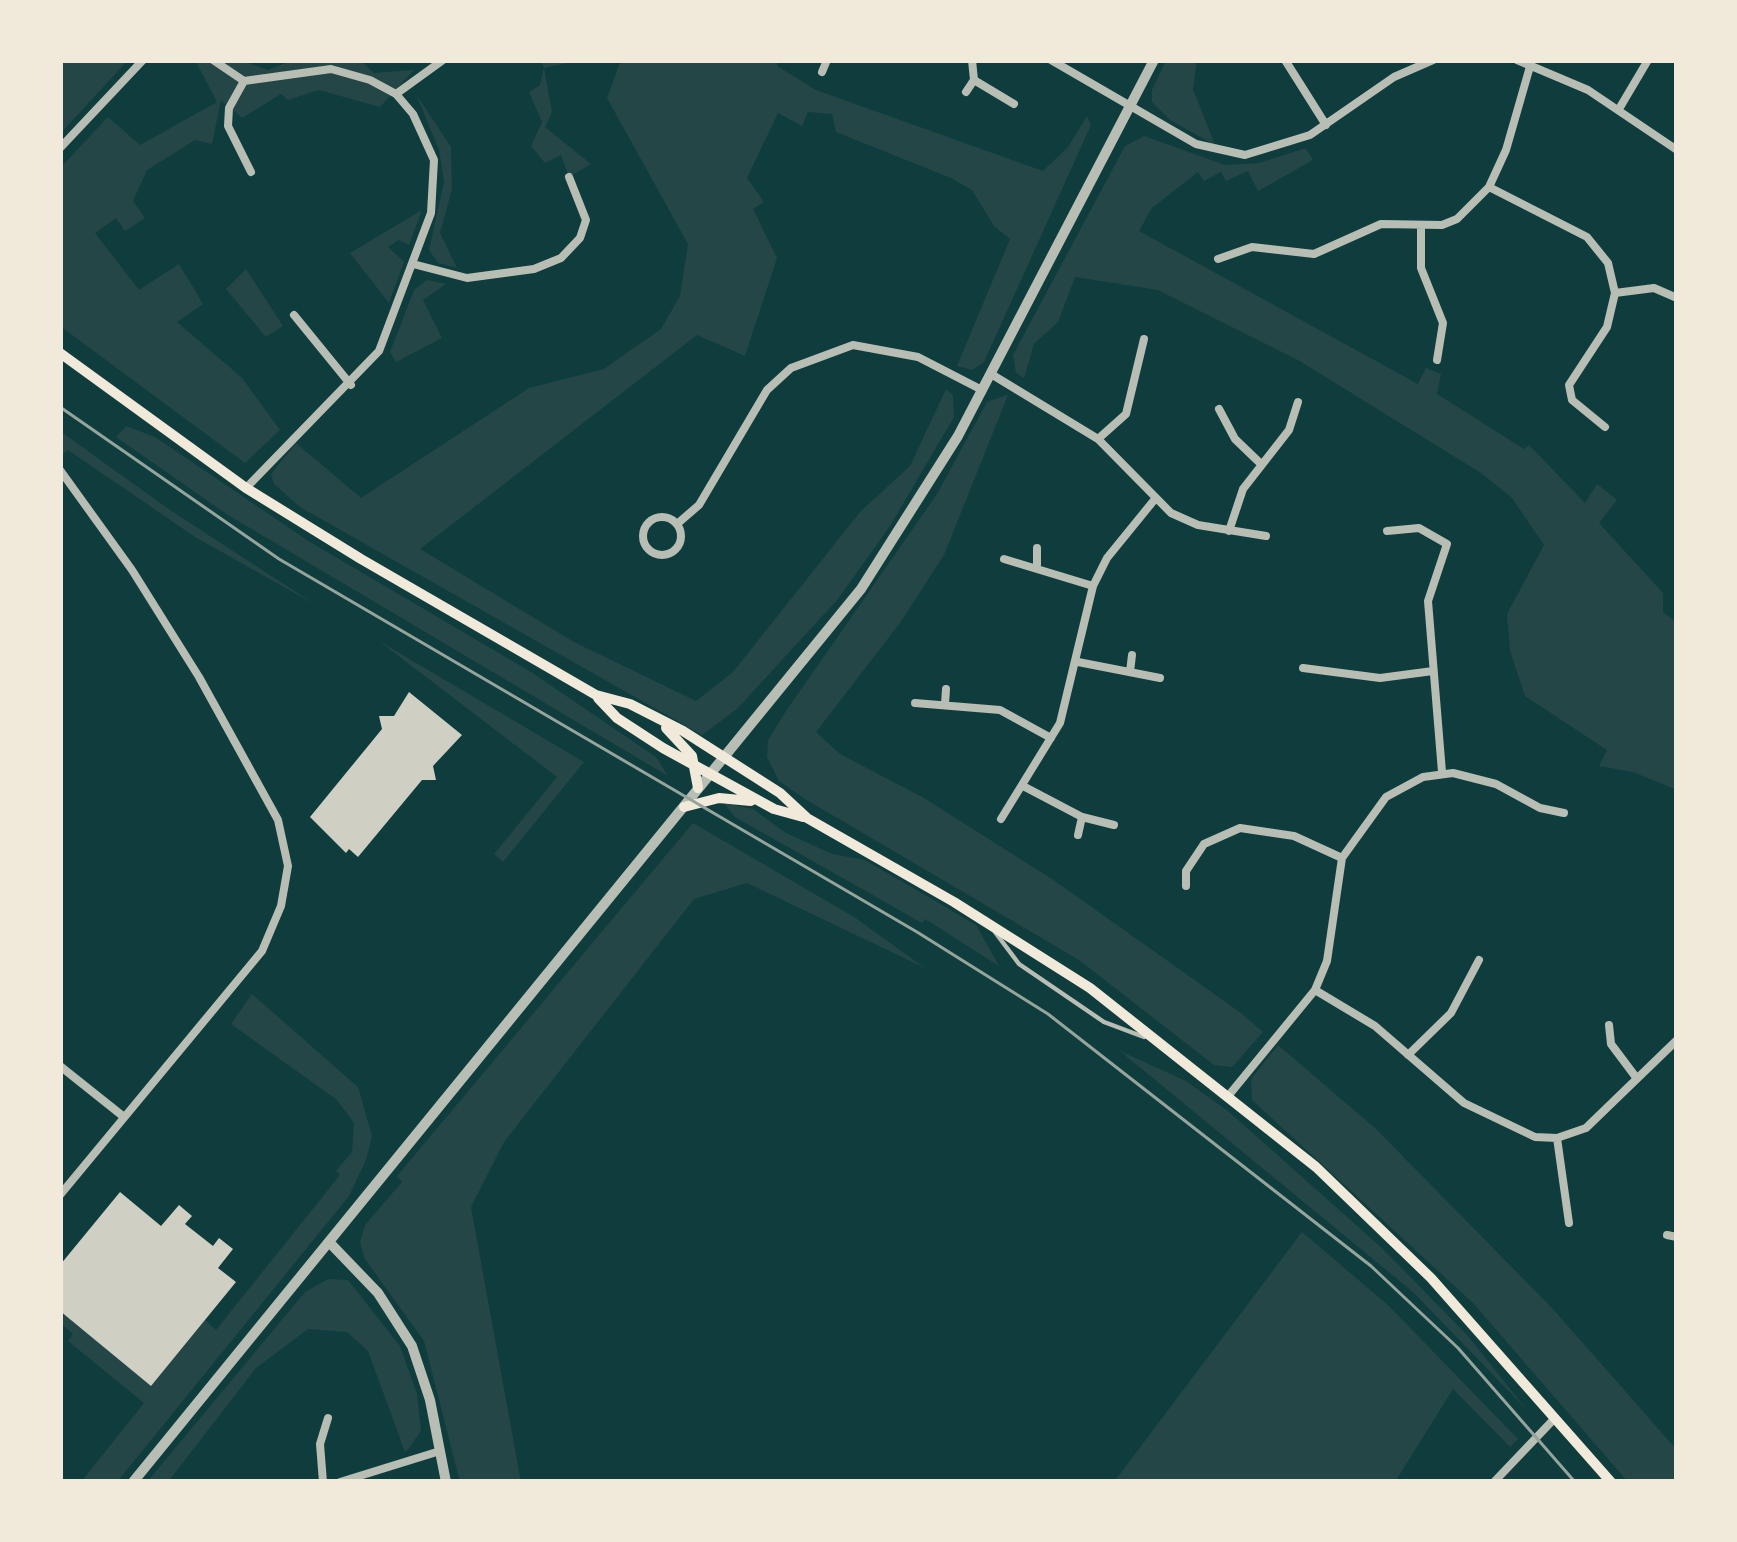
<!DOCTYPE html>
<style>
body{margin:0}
#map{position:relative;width:1737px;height:1542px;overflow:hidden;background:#0f3d3e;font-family:"Asap Condensed",sans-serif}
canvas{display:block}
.frame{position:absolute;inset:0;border:63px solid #f1e9da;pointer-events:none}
</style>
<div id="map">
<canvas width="1737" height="1542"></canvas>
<div class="frame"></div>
</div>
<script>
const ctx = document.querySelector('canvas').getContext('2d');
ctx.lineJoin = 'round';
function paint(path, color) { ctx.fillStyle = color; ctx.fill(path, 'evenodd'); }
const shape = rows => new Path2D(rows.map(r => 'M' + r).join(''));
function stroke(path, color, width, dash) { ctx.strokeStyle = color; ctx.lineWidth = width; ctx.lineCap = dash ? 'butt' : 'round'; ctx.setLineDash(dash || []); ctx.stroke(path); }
paint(shape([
 [60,60,128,60,60,134],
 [195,60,240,60,268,70,293,60,360,60,374,73,414,70,380,107,319,90,288,100,281,94,242,118,221,100,212,144,195,140,147,170,133,201,145,218,125,231,116,218,95,233,139,290,179,264,203,304,177,322,242,378,280,430,245,463,60,326,60,168,108,117,140,145,217,102],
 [539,60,583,60,544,68,552,112,545,127,591,164,569,177,561,155,545,163,531,146,542,122,529,92,540,85,544,67],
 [621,60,778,60,777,66,816,90,1043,171,1068,147,1087,116,1091,125,984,362,972,370,957,366,1010,239,994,226,972,190,951,178,836,132,832,114,808,112,802,126,778,113,747,178,764,202,753,209,777,258,745,356,697,335,420,549,574,642,696,701,733,672,860,512,910,466,946,389,953,395,954,417,890,526,838,599,737,709,702,735,300,507,274,484,271,474,296,443,361,498,529,388,604,369,661,329,680,296,688,244,607,98],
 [1166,60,1197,60,1193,89,1215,145,1170,120,1152,102,1152,90],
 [416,94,451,147,452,189,440,233,457,268,438,263,429,250,444,182,439,150],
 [1144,136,1225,165,1259,163,1306,148,1313,160,1258,191,1248,171,1226,181,1221,172,1204,181,1198,172,1152,208,1139,231,1418,384,1426,368,1441,374,1437,394,1524,449,1529,445,1585,503,1597,484,1617,500,1599,523,1663,593,1663,612,1677,623,1677,790,1633,772,1599,766,1607,750,1525,696,1510,651,1507,614,1544,545,1512,498,1481,473,1298,360,1158,290,1075,277,1058,322,1034,344,1024,378,1016,373,1013,355,1125,146],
 [422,210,409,245,398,240,388,247,404,262,389,303,350,253],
 [246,269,283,326,266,337,226,289],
 [427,280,446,284,423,300,442,338,396,362,390,352,414,290],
 [1008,395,944,555,900,623,816,732,840,754,924,798,1055,881,1241,1013,1263,1032,1232,1067,1214,1065,1079,960,805,799,779,781,767,757,768,740,786,711,937,494,987,402],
 [126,426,155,437,310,542,531,672,656,757,668,776,228,515,116,437],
 [60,431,170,510,316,605,195,537,68,450,62,455],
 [379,641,584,762,503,862,494,854,557,777],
 [724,803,753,809,786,833,832,854,865,860,942,905,976,925,999,966,925,919,922,923,735,817],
 [693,823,854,917,925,968,747,883,694,899,504,1142,471,1207,521,1482,460,1482,424,1341,365,1259,360,1242,365,1225,402,1182,397,1176],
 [252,994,358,1087,372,1136,366,1160,349,1196,117,1482,81,1482,144,1403,68,1341,73,1334,60,1323,60,1311,151,1385,205,1320,216,1330,340,1175,336,1171,352,1152,354,1123,337,1100,231,1024],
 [1278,1045,1376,1129,1552,1308,1677,1450,1677,1482,1628,1482,1473,1303,1252,1100,1251,1079],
 [1120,1051,1186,1081,1228,1111,1383,1249,1468,1336,1526,1409,1413,1292],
 [1302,1232,1389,1306,1518,1439,1510,1447,1453,1389,1395,1482,1114,1482],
 [328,1279,348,1280,400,1346,417,1394,421,1431,409,1448,405,1452,368,1351,347,1332,308,1329,256,1368,168,1482,147,1482,305,1292]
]), '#244646');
paint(shape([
 [409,692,462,735,433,766,436,780,422,780,358,857,349,849,346,853,310,817,382,729,379,716,394,716],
 [120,1192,161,1226,179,1205,192,1216,185,1224,213,1246,219,1238,233,1249,218,1268,236,1282,151,1386,60,1311,60,1265]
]), '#cfcfc3');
stroke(shape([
 [995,932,1019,964,1104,1022,1144,1037]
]), '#b8beb3', 4.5);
stroke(shape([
 [213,60,244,81,331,69,370,80,396,94,413,114,434,160,431,213,379,351,246,488],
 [1051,60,1196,144,1245,155,1310,135,1394,77,1433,60],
 [1285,60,1326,125],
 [1517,60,1588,90,1677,150],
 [822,72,827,60],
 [974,80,1014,104],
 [244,81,229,108,228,126,251,172],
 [966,92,974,80,972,60],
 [396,94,443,60],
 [1619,109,1648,60],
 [60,148,143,60],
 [1489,187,1587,237,1608,263,1615,293,1607,327,1569,385,1572,400,1605,427],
 [1421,226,1421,268,1443,323,1437,360],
 [1218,259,1252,247,1314,254,1381,224,1442,225,1457,219,1489,187,1506,150,1531,63],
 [413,264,467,278,534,269,561,258,580,238,586,220,569,177],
 [1615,293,1654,288,1677,298],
 [294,315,351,385],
 [991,374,1098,439,1171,513,1198,525,1266,536],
 [1219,409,1235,439,1261,464],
 [1098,439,1126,414,1144,339],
 [60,470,132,570,199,677,278,820,288,866,281,906,262,951,60,1195],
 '643 536a19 19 0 1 1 38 0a19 19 0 1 1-38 0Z',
 [677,524,699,505,767,390,791,368,853,345,918,357,982,390],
 [1229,531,1243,489,1289,430,1298,402],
 [1387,531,1419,528,1447,544,1428,601,1442,772],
 [1037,548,1037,565],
 [1004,559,1093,586],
 [1078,662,1160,678],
 [1303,668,1380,678,1433,671],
 [1130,672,1132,655],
 [915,703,1000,710,1051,738],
 [945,704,946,689],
 [1023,786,1082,817,1114,825],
 [1001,819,1060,723,1093,586,1107,558,1155,499],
 [1078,835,1082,817],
 [1186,886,1186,871,1204,844,1240,828,1294,836,1342,858],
 [1315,990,1375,1026,1464,1103,1535,1137,1557,1138,1586,1128,1677,1040],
 [1609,1025,1611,1044,1635,1076],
 [1408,1055,1451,1013,1479,960],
 [60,1066,124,1117],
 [1229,1095,1315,990,1327,961,1342,858,1386,797,1423,777,1453,773,1496,784,1540,808,1564,813],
 [1557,1138,1569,1223],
 [1667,1235,1677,1237],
 [323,1482,320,1444,328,1418],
 [340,1482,440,1451],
 [1494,1482,1555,1418]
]), '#b8beb3', 8);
stroke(shape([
 [330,1243,378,1293,412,1346,430,1400,446,1482],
 [133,1482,861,589,958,436,1154,60]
]), '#b8beb3', 10);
stroke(shape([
 [60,353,246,488,361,559,596,695,630,704,683,731,780,793,807,818,954,902,1090,988,1316,1167,1431,1278,1611,1482],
 [598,698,617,718,663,748,774,809,803,817],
 [666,728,692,756,698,788],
 [684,807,719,798,751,801]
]), '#f1e9da', 10);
stroke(shape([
 [60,407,279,559,917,932,1048,1014,1371,1266,1458,1348,1575,1482]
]), '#97a49c', 3);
</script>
